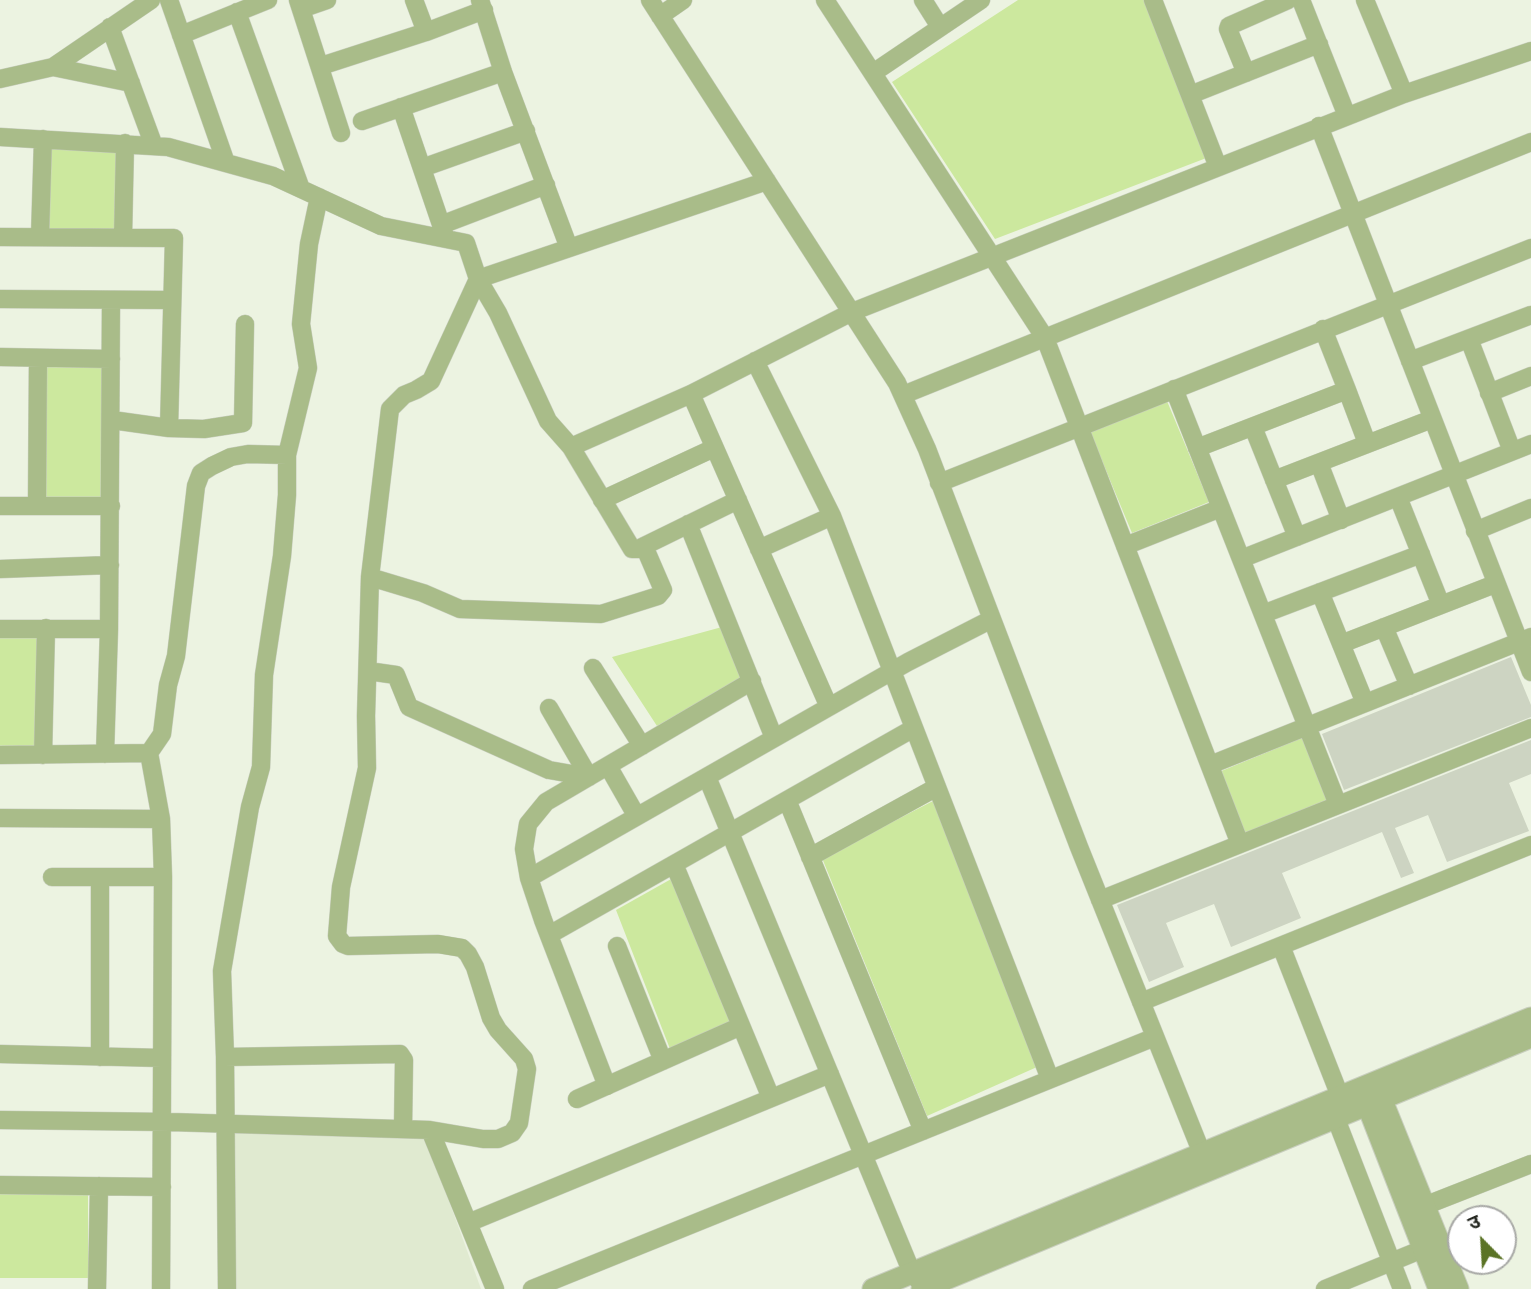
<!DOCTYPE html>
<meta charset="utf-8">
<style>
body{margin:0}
#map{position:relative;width:1531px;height:1289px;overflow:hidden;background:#ecf3e1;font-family:Figtree,"Noto Sans Devanagari",sans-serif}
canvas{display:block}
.north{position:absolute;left:1447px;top:1205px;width:70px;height:70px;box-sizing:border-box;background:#fff;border:2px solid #a8a9a6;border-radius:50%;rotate:336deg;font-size:19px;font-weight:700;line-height:28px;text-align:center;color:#252821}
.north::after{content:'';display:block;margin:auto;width:24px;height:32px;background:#5a7325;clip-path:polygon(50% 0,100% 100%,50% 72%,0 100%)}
</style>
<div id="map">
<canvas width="1531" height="1289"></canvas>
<div class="north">उ</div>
</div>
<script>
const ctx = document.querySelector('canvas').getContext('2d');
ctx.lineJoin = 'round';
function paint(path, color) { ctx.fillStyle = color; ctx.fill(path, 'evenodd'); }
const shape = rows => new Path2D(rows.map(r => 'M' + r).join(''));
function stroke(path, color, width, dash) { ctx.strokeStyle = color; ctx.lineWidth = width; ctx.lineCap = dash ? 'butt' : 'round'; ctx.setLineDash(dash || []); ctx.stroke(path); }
paint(shape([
 [235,1130,425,1135,481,1289,234,1289]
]), '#e0ead0');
paint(shape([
 [1018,0,1149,0,1209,157,995,239,892,82],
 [51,148,117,150,114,231,48,229],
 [45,367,104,367,103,498,44,498],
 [1167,401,1209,502,1132,533,1090,432],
 [722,627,743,678,657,726,612,657],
 [0,633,38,634,36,749,0,749],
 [1304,737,1329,799,1245,833,1219,772],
 [933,801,1037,1067,927,1116,822,858],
 [673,878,734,1025,672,1054,616,910],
 [0,1193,88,1193,88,1278,0,1278]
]), '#cce89e');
paint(shape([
 [1511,657,1531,705,1531,717,1344,790,1322,734],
 [1531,740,1531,774,1509,783,1529,831,1447,862,1428,815,1395,828,1414,873,1401,878,1382,832,1282,873,1301,918,1231,947,1214,904,1166,923,1184,967,1149,982,1117,905]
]), '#cdd4c2');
const minor = shape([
 [169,0,226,163],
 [298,0,341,133],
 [414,0,426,32],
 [480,0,503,72,569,248],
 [650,0,897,383,927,449,1079,847,1207,1166],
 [825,0,1045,338,1240,844],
 [923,0,940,27],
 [1153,0,1218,167],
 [1301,0,1347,116],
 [1365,0,1404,94],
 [301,9,327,0],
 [237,12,301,189],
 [660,16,683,0],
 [110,27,154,146],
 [181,35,268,0],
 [321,66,426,32,484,10],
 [53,67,131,83],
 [873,73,981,0],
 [1246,73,1228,29,1229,26,1288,0],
 [0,79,53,67,151,0],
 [1190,95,1319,44],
 [401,107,446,239],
 [362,121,503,72],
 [1319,126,1531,672],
 [0,137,168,147,273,176,381,226,466,243,478,279,767,181],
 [422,168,526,131],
 [441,225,546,185],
 [0,237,174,238,169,428],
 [40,237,43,139],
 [123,237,125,143],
 [0,299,172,300],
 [1469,339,1512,451],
 [0,357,111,359],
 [755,361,832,516,1050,1079],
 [1410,361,1531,315],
 [1174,389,1338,805],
 [1347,390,1367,443],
 [1489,393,1531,376],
 [691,394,829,707],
 [903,395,1531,142],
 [112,420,169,428,204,429,243,423,245,324],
 [1253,427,1297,537],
 [571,447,691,394,852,312,1404,94,1531,51],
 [1197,448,1347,390,1323,329],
 [1319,463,1341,520],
 [1274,480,1432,419],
 [939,483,1531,248],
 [1398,497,1441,605],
 [602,500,714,448],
 [0,506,111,506],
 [37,506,38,358],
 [688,524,774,738],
 [1475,531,1531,508],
 [1125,546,1221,508],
 [759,549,832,516],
 [1241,559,1531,444],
 [0,569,110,565],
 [370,577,423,593,460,609,601,614,658,596,663,590,644,546],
 [1320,592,1365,703],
 [1263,614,1421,554],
 [1384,627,1409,686],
 [0,629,109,629],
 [1341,644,1495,584],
 [593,668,642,746],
 [368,671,396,675,409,707,549,770,589,777],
 [549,708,589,777],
 [149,753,161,819,163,877,161,1289],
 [105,754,109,629,111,300],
 [0,755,149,753,162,734,168,685,176,656,196,486,201,473,212,466,231,457,248,454,287,455],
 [43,755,46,628],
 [1210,765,1531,637],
 [608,766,636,815],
 [707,777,912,1273,919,1281],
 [787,800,923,1131],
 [0,818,161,819],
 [810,857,937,787],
 [674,864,771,1098],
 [52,877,163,877],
 [100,877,100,1057],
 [529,878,908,662,992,619],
 [1100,900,1531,728],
 [549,935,914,728],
 [617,946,663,1061],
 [1281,946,1345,1109],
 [1141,1002,1531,845],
 [0,1054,162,1058],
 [225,1057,400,1054,404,1060,403,1129],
 [607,1086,543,920,529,878,524,849,528,824,546,802,752,681],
 [577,1099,741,1026],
 [1331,1106,1402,1289],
 [0,1120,170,1122,430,1130,495,1289],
 [430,1130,483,1139,498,1139,512,1133,519,1123,527,1069,524,1059,498,1030,491,1018,475,967,468,954,462,948,438,944,348,946,343,944,337,936,341,887,367,768,366,716,370,577,390,409,404,395,416,390,431,381,478,279,498,313,548,421,571,447,632,549,638,549,738,500],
 [0,1185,162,1187],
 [1424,1206,1531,1164],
 [468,1223,830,1074],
 [97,1289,99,1186],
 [227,1289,225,1057,222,971,250,807,261,767,264,675,282,556,287,495,287,455,308,368,301,324,309,244,319,197],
 [532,1289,1155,1037],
 [1325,1289,1423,1249]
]);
const tertiary = shape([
 [1370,1089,1381,1098,1458,1289],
 [1366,1092,1367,1104,1439,1289],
 [873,1289,1531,1018],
 [922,1289,1531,1037]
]);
stroke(minor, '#c8cebe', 19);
stroke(tertiary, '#c8cebe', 23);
stroke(minor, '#a9bc89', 18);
stroke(tertiary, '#a9bc89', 21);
</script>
